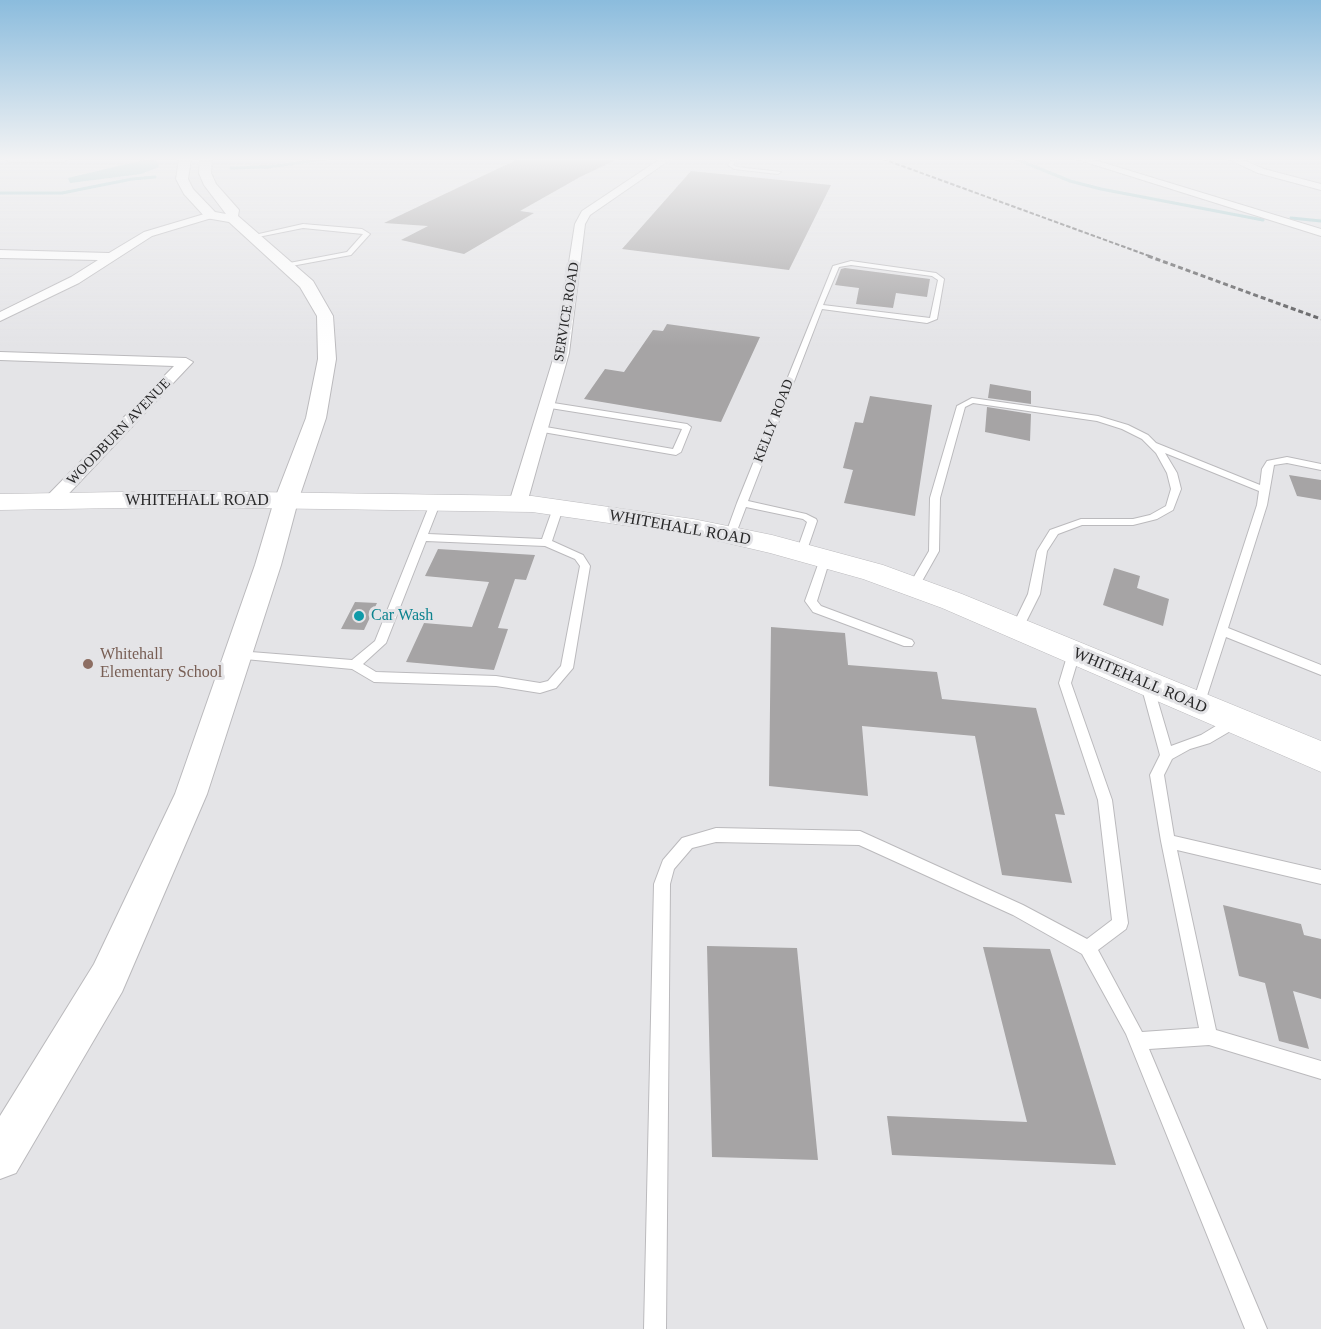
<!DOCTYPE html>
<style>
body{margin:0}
canvas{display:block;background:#e4e4e7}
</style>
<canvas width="1321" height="1329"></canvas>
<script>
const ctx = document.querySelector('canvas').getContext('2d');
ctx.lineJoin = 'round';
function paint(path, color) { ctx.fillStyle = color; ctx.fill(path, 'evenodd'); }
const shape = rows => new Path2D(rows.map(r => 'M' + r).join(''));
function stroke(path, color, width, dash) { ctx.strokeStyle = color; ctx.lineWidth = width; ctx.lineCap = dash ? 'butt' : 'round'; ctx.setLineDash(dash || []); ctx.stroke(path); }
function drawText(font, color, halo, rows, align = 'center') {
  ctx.font = font + ' Georgia,serif'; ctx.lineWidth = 6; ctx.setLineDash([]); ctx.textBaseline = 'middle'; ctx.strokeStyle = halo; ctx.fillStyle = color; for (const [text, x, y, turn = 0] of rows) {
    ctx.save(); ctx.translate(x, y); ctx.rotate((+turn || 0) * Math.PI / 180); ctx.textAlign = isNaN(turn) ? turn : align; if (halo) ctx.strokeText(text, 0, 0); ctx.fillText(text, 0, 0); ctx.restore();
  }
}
paint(shape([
 [148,159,157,161,159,167,141,174,70,183,68,178]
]), '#a1c9cc');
stroke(shape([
 [1016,159,1070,181,1101,189,1263,220],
 [231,168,268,167,326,159],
 [0,193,62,193,132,179,155,177],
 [1291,218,1321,221]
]), '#a1c9cc', 3);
paint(shape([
 [518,159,618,159,580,177,520,211,534,213,464,254,401,240,428,226,384,223],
 [691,171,831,185,789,270,622,249],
 [845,268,930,279,927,297,896,293,893,308,856,304,859,288,835,285,841,269],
 [667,324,760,337,721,422,584,399,605,369,624,372,653,330,663,331],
 [990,384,1031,391,1031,404,988,398],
 [870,396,932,405,915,516,844,503,853,470,843,468,855,422,863,423],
 [987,407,1031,414,1030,441,985,432],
 [1289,475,1321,480,1321,500,1297,496],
 [438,549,535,555,526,580,515,579,498,628,508,629,494,670,406,662,424,623,472,627,489,582,425,576],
 [1114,568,1140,576,1137,588,1169,599,1163,626,1103,605],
 [355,602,377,603,364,630,341,629],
 [771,627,845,633,848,665,937,672,942,699,1036,708,1065,815,1055,814,1072,883,1002,875,975,736,862,726,868,796,769,786],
 [1223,905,1301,924,1304,935,1321,939,1321,999,1293,991,1309,1049,1279,1041,1265,983,1239,976],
 [707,946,797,948,818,1160,712,1157],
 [983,947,1050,949,1116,1165,892,1155,887,1116,1027,1122]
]), '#a6a4a5');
const service = shape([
 [732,159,737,159,733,165,737,167,781,172,778,174,734,169,728,165,732,159],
 [303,224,362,229,370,234,351,255,286,267,284,266,284,264,347,252,363,234,303,228,253,238,250,236,303,224],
 [851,261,936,273,944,279,937,319,927,323,822,309,748,501,806,514,816,519,817,521,806,553,801,556,796,553,807,522,803,519,746,507,735,536,734,538,726,538,725,536,737,503,833,266,851,261],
 [851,265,932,276,938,280,930,318,823,305,839,267,851,265],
 [972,398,1098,416,1128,425,1148,435,1156,443,1260,485,1262,469,1267,461,1287,457,1321,464,1321,470,1287,463,1274,465,1267,505,1228,628,1321,665,1321,675,1226,637,1204,705,1202,709,1198,710,1194,709,1192,705,1257,505,1259,491,1165,453,1177,473,1181,489,1173,510,1157,519,1133,525,1082,525,1058,534,1047,551,1040,594,1021,632,1013,632,1011,629,1028,594,1037,551,1050,530,1081,519,1133,519,1150,515,1166,506,1171,489,1167,473,1156,453,1142,439,1122,429,1097,421,973,403,965,407,940,498,939,551,917,590,909,590,908,587,929,551,930,498,957,406,972,398],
 [547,402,687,424,691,427,681,452,676,455,537,431,536,429,540,426,673,449,682,429,544,407,544,403,547,402],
 [436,498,441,501,428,534,542,539,553,508,558,505,563,508,552,541,583,555,590,566,573,668,556,688,540,693,496,686,374,682,352,669,234,658,232,655,238,651,352,660,375,641,431,501,436,498],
 [426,541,545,546,575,559,580,566,561,666,548,681,540,683,496,676,376,672,363,664,386,643,426,541],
 [825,555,830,559,817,601,821,606,912,640,914,643,912,646,904,646,813,612,805,601,820,559,825,555],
 [1074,649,1080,653,1071,683,1112,800,1128,923,1126,929,1098,950,1142,1032,1199,1028,1161,841,1150,775,1160,755,1141,685,1143,682,1147,680,1151,682,1153,685,1171,746,1201,735,1229,718,1234,717,1239,718,1240,722,1239,726,1210,743,1190,749,1172,759,1164,775,1174,836,1321,870,1321,884,1177,850,1216,1030,1321,1061,1321,1079,1209,1045,1149,1049,1267,1329,1245,1329,1126,1034,1082,954,1013,915,859,845,716,842,692,848,674,869,670,884,666,1329,644,1329,654,884,663,860,682,838,716,828,860,831,1023,905,1087,939,1112,920,1098,800,1059,683,1068,653,1074,649]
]);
const minor = shape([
 [5,159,68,159,64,162,9,162,5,159],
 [660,159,671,159,590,215,585,224,569,353,527,503,524,507,518,509,512,507,509,503,555,353,575,224,582,211,660,159],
 [1076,159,1091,159,1321,229,1321,236,1076,159],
 [1228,159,1241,159,1264,169,1321,184,1321,190,1258,173,1228,159],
 [211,212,216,215,215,217,152,236,79,283,0,321,0,312,71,277,98,260,0,258,0,250,109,253,144,232,211,212],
 [0,352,186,358,193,362,57,506,51,508,45,506,42,502,45,498,174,366,0,360,0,352]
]);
const tertiary = shape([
 [179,159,191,159,188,179,193,189,215,212,226,214,204,185,199,173,200,159,212,159,211,173,216,184,239,210,238,216,313,281,333,316,336,359,326,418,298,501,281,565,207,794,122,992,16,1173,0,1179,0,1116,94,964,175,794,255,565,274,501,306,418,318,359,317,316,300,287,229,222,206,218,184,194,176,179,179,159]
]);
const secondary = shape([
 [182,491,532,496,693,519,772,535,883,565,962,594,1321,741,1321,772,942,608,863,579,770,553,693,535,532,512,182,507,0,510,0,494,182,491]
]);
stroke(service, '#bbbabd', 2);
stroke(minor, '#bbbabd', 2);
stroke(tertiary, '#bbbabd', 2);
stroke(secondary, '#bbbabd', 1);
paint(service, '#fff');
paint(minor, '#fff');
paint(tertiary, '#fff');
paint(secondary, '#fff');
stroke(shape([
 [883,159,1152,257]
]), '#535355', 2, [4.5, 2]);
stroke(shape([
 [1148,256,1321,319]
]), '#535355', 3, [5, 3]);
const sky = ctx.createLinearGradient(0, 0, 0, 346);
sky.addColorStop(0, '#8bbcdd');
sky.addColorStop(0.46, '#f3f3f4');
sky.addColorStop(1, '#f3f3f400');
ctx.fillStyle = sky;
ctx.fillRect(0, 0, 1321, 346);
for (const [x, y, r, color] of [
 [359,616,6,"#0f9aa8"],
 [88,664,6,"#8d6e63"]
]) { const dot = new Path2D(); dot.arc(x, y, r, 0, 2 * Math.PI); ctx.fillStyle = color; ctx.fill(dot); stroke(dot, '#e4e4e7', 2); }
drawText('14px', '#282829', '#e4e4e7', [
 ["SERVICE ROAD",567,312,-81],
 ["KELLY ROAD",774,421,-69],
 ["WOODBURN AVENUE",119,432,-46]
]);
drawText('16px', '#282829', '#e4e4e7', [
 ["WHITEHALL ROAD",197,501],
 ["WHITEHALL ROAD",680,528,10],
 ["WHITEHALL ROAD",1140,681,23]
]);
drawText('16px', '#0d838f', '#e4e4e7', [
 ["Car Wash",371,616]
], 'left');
drawText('16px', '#785e54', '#e4e4e7', [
 ["Whitehall",100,655],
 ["Elementary School",100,673]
], 'left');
</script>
